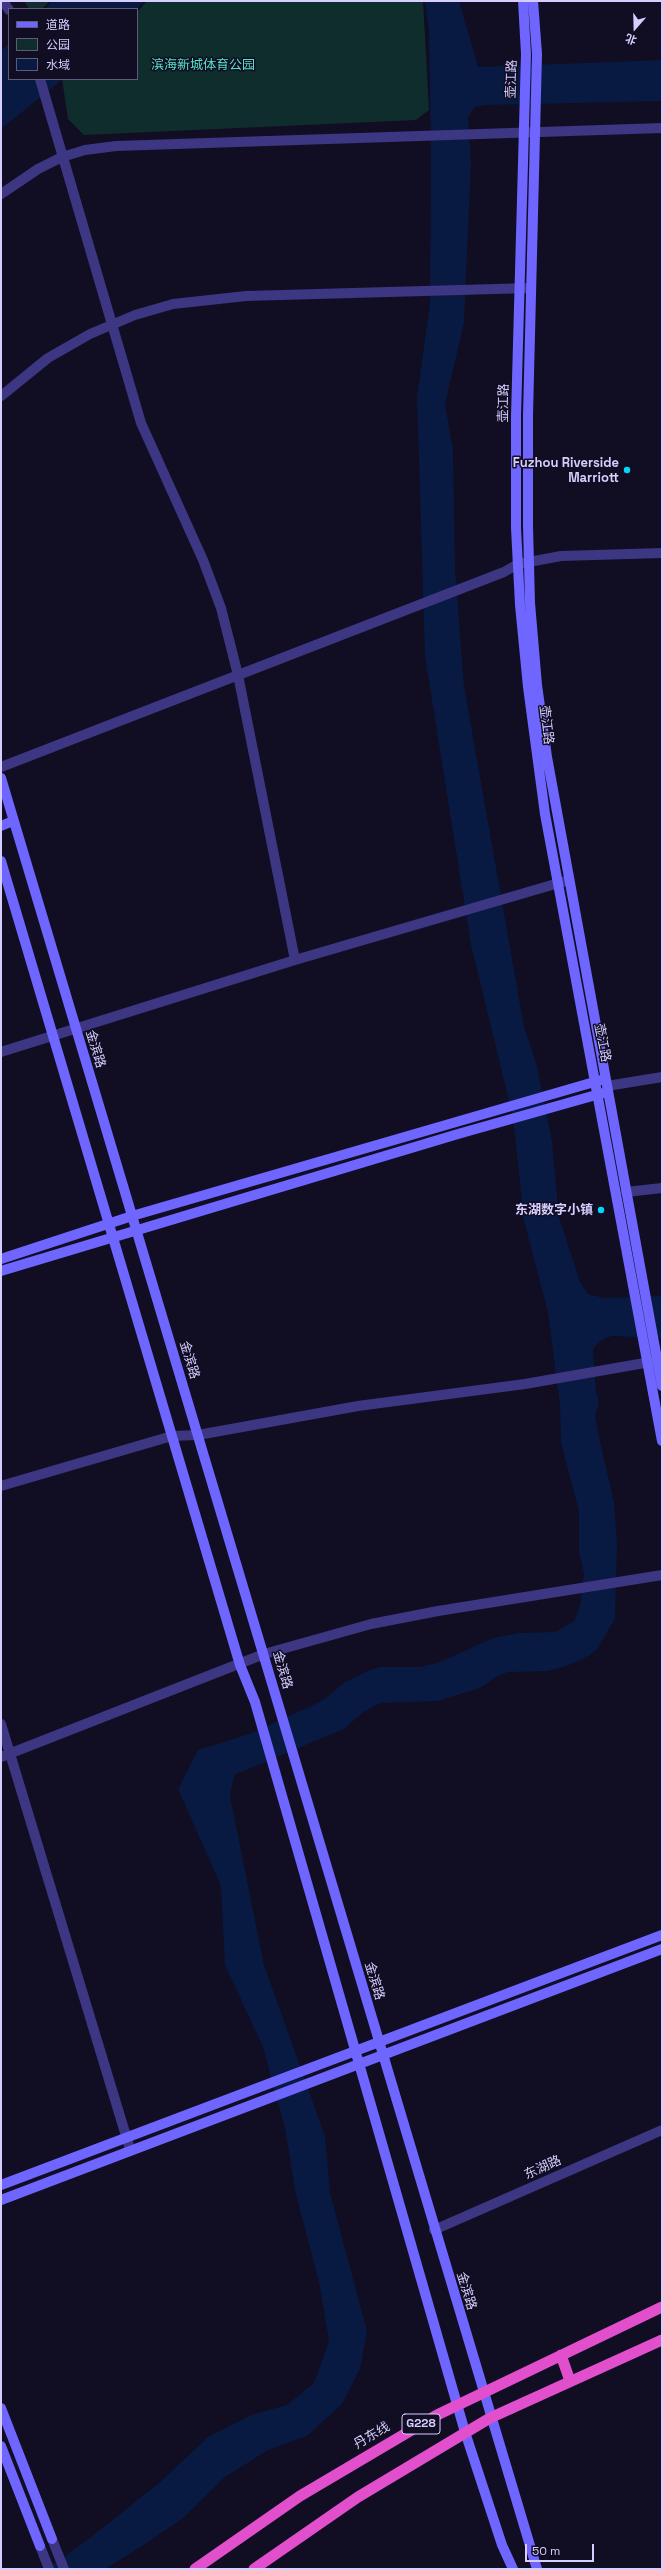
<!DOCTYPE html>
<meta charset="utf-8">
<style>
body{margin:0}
#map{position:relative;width:663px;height:2570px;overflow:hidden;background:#110d22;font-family:"Space Grotesk","Noto Sans SC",sans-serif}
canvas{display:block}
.frame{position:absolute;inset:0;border:2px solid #d5ceff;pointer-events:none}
.legend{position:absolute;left:8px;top:8px;width:130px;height:72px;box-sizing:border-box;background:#110d22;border:1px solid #5f5a7a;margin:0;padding:5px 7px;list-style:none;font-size:12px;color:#d5ceff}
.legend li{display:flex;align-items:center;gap:8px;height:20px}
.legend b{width:20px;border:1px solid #5f5a7a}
.north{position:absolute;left:615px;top:8px;width:40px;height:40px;-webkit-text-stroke:3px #110d22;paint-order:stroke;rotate:200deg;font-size:11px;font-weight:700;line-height:16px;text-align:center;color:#d5ceff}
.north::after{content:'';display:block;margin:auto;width:14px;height:18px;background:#d5ceff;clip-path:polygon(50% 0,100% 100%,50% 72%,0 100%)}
.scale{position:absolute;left:525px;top:2544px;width:69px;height:18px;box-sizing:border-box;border:2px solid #d5ceff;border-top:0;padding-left:5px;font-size:12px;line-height:14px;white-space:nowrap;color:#d5ceff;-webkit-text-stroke:3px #110d22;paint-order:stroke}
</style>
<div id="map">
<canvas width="663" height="2570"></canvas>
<div class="frame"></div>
<ul class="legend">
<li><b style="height:5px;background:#6f65ff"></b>道路</li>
<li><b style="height:11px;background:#102d2d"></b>公园</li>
<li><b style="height:11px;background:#081a41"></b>水域</li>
</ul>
<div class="north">北</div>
<div class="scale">50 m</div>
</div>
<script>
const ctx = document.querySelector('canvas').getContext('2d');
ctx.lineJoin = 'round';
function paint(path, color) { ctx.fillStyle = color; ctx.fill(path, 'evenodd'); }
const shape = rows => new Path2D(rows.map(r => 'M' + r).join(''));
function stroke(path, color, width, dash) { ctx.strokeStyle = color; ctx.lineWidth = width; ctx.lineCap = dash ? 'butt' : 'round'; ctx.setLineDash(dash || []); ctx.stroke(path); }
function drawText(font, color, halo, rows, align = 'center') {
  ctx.font = font + ' "Space Grotesk","Noto Sans SC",sans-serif'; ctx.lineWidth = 3; ctx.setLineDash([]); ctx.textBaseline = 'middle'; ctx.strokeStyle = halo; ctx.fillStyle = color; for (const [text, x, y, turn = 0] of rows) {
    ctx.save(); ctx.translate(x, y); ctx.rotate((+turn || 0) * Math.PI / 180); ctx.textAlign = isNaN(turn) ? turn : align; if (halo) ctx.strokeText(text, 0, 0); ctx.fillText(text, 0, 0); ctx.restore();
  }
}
paint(shape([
 [24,1,50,1,42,9,29,9],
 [147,1,423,1,429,110,416,120,84,135,68,119,62,79,137,79,137,12]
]), '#102d2d');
paint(shape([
 [53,1,144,1,137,9,45,9],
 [425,1,459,1,478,67,662,60,662,101,486,105,475,107,468,118,471,161,464,323,445,404,453,450,455,569,464,686,524,1027,536,1062,552,1141,559,1217,580,1282,588,1294,604,1298,662,1296,662,1338,612,1336,604,1339,595,1346,593,1350,596,1391,599,1403,595,1415,597,1428,614,1503,617,1545,615,1619,597,1649,590,1655,569,1665,548,1671,508,1672,496,1677,480,1688,438,1701,380,1703,362,1713,344,1729,234,1775,230,1796,264,1965,325,2136,330,2193,367,2331,360,2369,342,2404,307,2436,268,2450,225,2477,182,2519,139,2548,105,2569,41,2569,63,2558,95,2534,159,2483,208,2437,254,2414,287,2405,314,2383,329,2341,319,2282,296,2195,285,2128,263,2047,225,1965,221,1886,178,1789,198,1750,249,1734,322,1701,345,1682,370,1670,380,1667,418,1667,438,1663,493,1638,520,1633,555,1632,574,1621,580,1606,584,1574,579,1552,579,1511,561,1443,560,1405,548,1312,524,1221,513,1117,471,945,425,656,417,397,430,304,431,157,429,31],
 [9,43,9,79,63,79,1,129,1,51]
]), '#081a41');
stroke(shape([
 [626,1192,662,1188]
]), '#3c3683', 10);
stroke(shape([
 [3,1,9,10],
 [40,79,141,423,203,560,221,608,238,675,295,960],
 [1,194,38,169,62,157,85,150,116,146,662,128],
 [1,396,48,358,90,334,135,315,173,304,246,296,531,288],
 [1,767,504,572,518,564,561,556,662,553],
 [1,1052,295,960,569,880],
 [607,1086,662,1077],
 [1,1486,172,1436,198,1435,358,1406,525,1384,656,1361],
 [1,1724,130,2149],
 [1,1757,264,1654,371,1624,438,1611,662,1575],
 [434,2230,662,2130],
 [52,2539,64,2569],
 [40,2546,49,2569]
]), '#3c3683', 10);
stroke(shape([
 [523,1,526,54,516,416,516,528,520,605,528,687,545,814,662,1441],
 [533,1,537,54,528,415,528,526,530,603,537,685,547,757,662,1386],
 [1,778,537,2569],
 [1,826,13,821],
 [1,861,240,1665,255,1702,465,2432,502,2545,513,2569],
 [1,1259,132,1216,601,1080],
 [1,1271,458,1134,603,1093],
 [1,2185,662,1935],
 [1,2200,662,1949],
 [1,2408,52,2539],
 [1,2446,40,2546]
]), '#6f65ff', 10);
stroke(shape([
 [561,2355,570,2381],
 [195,2569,300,2496,437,2415,662,2307],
 [254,2569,358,2497,490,2418,662,2340]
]), '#e24fcc', 11);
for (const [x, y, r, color] of [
 [627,470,4,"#00d7f9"],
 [601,1210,4,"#00d7f9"]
]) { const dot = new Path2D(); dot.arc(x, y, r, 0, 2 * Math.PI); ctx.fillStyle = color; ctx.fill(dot); stroke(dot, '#110d22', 1.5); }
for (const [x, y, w] of [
 [421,2424,38]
]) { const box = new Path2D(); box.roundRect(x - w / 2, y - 10, w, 20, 3); ctx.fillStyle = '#110d22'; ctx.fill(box); stroke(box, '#d5ceff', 1); }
drawText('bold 12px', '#d5ceff', null, [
 ["G228",421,2424]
]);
drawText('13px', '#56e3c5', '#110d22', [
 ["滨海新城体育公园",203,65]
]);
drawText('13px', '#d5ceff', '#110d22', [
 ["壶江路",512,79,-88],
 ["壶江路",504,403,-89],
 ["壶江路",546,725,83],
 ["壶江路",602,1043,79],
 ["金滨路",95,1049,73],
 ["金滨路",189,1360,73],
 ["金滨路",282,1670,74],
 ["金滨路",374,1981,73],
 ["东湖路",543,2168,-24],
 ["金滨路",466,2291,73],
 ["丹东线",372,2436,-31]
]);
drawText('bold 13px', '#d5ceff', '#110d22', [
 ["Fuzhou Riverside",619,463],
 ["Marriott",619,478],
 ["东湖数字小镇",593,1210]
], 'right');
</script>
